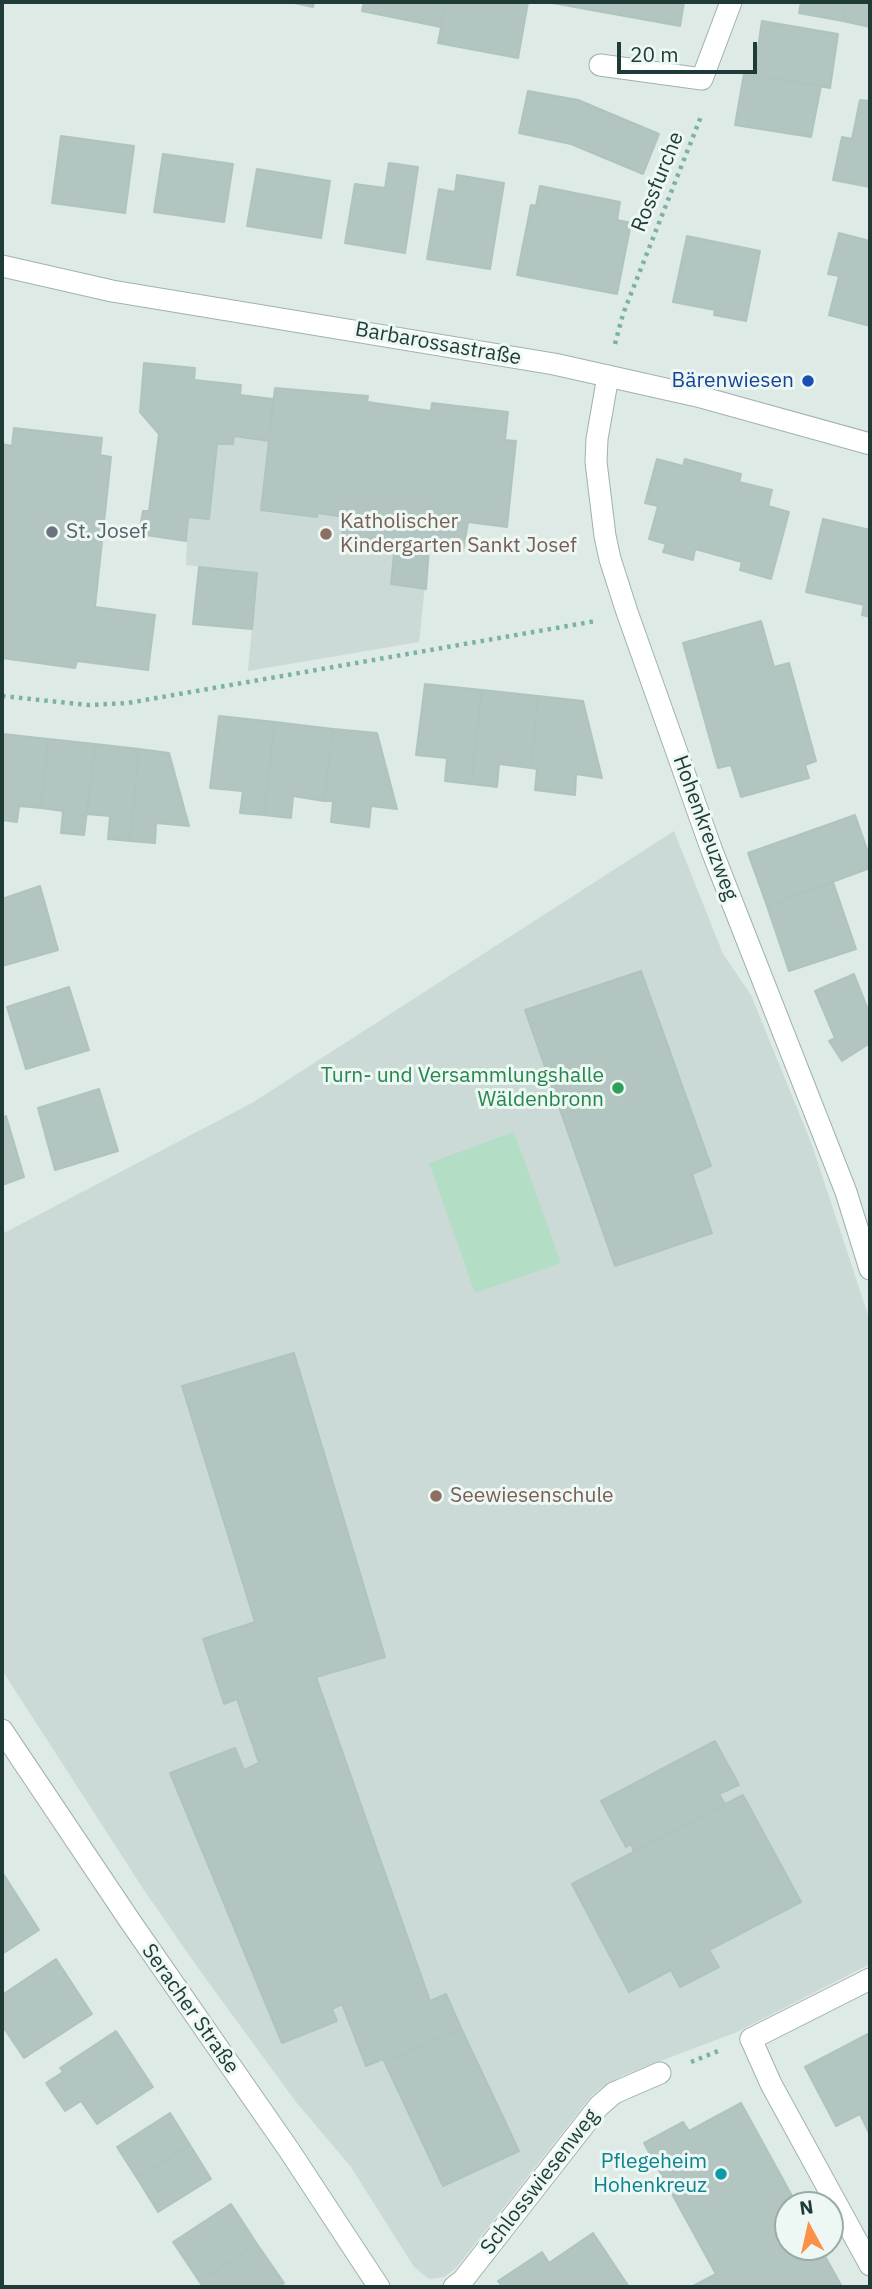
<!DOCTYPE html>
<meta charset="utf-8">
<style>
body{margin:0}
#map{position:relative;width:872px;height:2289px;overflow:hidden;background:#ddeae6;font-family:"IBM Plex Sans",sans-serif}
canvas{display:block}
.frame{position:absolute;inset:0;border:4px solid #1e3b37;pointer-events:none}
.north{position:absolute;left:774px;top:2191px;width:70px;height:70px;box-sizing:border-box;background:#edf7f4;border:2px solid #9aaca8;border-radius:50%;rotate:352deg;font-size:19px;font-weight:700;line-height:28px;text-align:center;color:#1e3b37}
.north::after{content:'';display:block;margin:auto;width:24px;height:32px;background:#fd9048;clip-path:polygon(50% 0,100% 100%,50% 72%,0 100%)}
.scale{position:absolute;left:617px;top:42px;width:140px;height:32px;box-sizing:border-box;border:4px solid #1e3b37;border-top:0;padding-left:9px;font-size:21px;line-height:24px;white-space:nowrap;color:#1e3b37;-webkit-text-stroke:5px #edf7f4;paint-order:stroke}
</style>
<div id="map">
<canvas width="872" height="2289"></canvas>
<div class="frame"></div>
<div class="north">N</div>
<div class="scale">20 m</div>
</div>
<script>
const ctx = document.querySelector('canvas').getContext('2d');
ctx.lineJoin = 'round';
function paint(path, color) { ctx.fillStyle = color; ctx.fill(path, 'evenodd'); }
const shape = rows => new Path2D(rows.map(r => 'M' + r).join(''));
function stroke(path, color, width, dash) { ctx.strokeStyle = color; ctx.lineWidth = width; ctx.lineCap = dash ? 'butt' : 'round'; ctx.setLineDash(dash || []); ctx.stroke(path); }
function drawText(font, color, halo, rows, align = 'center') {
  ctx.font = font + ' "IBM Plex Sans",sans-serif'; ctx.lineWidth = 6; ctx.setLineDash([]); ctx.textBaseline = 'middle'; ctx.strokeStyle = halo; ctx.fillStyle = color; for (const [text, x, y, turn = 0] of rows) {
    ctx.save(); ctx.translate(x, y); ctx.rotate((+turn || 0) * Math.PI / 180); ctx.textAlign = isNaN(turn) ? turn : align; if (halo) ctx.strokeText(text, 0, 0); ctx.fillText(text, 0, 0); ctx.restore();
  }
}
paint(shape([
 [275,388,368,396,368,402,430,411,432,403,508,412,506,440,516,441,507,527,468,522,463,551,429,548,419,642,248,671,257,573,186,565,188,517,209,518,217,444,233,444,234,436,269,441],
 [674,831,723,954,751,995,812,1145,870,1321,870,1964,737,2032,624,2075,601,2088,592,2095,456,2268,444,2277,429,2279,414,2267,351,2167,296,2102,198,1968,142,1887,2,1670,2,1234,252,1103]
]), '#cbdad6');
paint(shape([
 [514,1132,561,1263,475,1293,429,1163]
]), '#b3dec5');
const building = shape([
 [290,2,314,2,313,7,290,2],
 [364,2,446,2,441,27,362,11,364,2],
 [446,2,528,2,518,58,438,43,446,2],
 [547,2,684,2,680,26,547,2],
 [801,2,847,2,843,21,799,13,801,2],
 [847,2,870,2,870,27,843,21,847,2],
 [762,21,838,34,830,88,754,75,762,21],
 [744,74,821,86,811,137,735,125,744,74],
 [528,91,578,100,659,134,643,174,571,144,519,133,528,91],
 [860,100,870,101,870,187,833,180,842,137,852,139,860,100],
 [61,136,134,146,125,213,52,203,61,136],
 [163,154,233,164,224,222,154,212,163,154],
 [389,163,418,167,405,253,345,243,355,184,385,188,389,163],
 [257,169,330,181,321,238,247,226,257,169],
 [457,175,504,183,490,269,427,259,439,189,455,192,457,175],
 [540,186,620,202,617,220,631,223,617,294,517,275,531,205,536,206,540,186],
 [839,233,870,241,870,326,829,315,839,276,828,274,839,233],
 [687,236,760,251,746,321,714,315,715,310,673,302,687,236],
 [144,363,195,368,194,380,241,385,240,395,273,399,269,441,234,436,233,444,217,444,209,519,188,517,186,541,139,534,143,511,149,511,159,434,140,412,144,363],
 [275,388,368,396,367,402,431,411,432,403,508,412,505,440,516,441,507,527,468,522,463,551,429,548,426,589,391,584,395,544,342,537,344,517,318,513,317,517,261,510,275,388],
 [14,428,102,438,100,455,111,457,95,607,155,615,148,670,77,661,75,668,2,658,2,444,12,446,14,428],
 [657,459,683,466,685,459,741,474,739,482,772,490,768,506,789,512,771,579,740,570,742,562,695,549,693,560,663,552,666,544,649,539,658,506,645,503,657,459],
 [823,519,870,530,870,617,862,615,864,605,806,592,823,519],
 [199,567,257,573,252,629,193,624,199,567],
 [761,621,774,667,789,663,816,761,805,765,809,778,741,797,731,765,718,768,683,643,761,621],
 [425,684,482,690,471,784,445,781,447,758,416,755,425,684],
 [482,690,538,696,531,768,499,764,497,787,471,784,482,690],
 [538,696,583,701,602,778,576,774,575,795,535,790,537,769,531,768,538,696],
 [219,716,275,722,264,815,240,813,243,791,210,788,219,716],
 [275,722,333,729,324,801,293,796,291,818,264,815,275,722],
 [333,729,377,733,397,809,371,806,369,827,331,822,333,801,324,801,333,729],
 [3,734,48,739,41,808,19,806,17,822,2,820,3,734],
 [48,739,95,744,84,835,61,833,63,811,41,808,48,739],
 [95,744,139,749,130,841,108,839,110,816,87,814,95,744],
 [139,749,169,753,189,826,156,823,155,843,130,841,139,749],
 [855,815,870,858,870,868,767,906,748,853,855,815],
 [833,882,856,949,789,971,767,906,828,885,833,882],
 [40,886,58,950,2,966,2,899,40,886],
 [641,971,711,1166,692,1174,712,1233,615,1266,525,1010,641,971],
 [854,974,870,1015,870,1043,842,1061,829,1041,835,1038,815,991,854,974],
 [69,987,89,1050,26,1069,7,1007,69,987],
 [99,1089,118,1151,55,1170,38,1108,99,1089],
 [6,1116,24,1177,2,1185,2,1118,6,1116],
 [294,1353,385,1657,316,1677,430,2001,446,1994,461,2028,385,2063,383,2059,366,2066,342,2004,332,2009,337,2021,282,2043,170,1773,235,1748,244,1770,259,1763,237,1699,224,1704,203,1639,255,1622,182,1386,294,1353],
 [715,1741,739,1785,719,1794,725,1804,634,1852,631,1844,626,1847,601,1801,715,1741],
 [743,1795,801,1902,709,1950,719,1967,680,1987,671,1970,629,1992,572,1884,743,1795],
 [2,1872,39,1930,2,1954,2,1872],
 [56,1959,92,2014,24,2058,2,2025,2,1995,56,1959],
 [461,2028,519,2151,443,2186,385,2063,461,2028],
 [116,2031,153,2087,97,2124,81,2101,65,2111,46,2083,63,2072,60,2068,116,2031],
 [870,2033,870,2135,860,2114,836,2126,805,2067,870,2033],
 [741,2103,797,2205,788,2205,788,2247,811,2247,813,2250,820,2247,842,2287,691,2287,716,2274,644,2143,683,2122,689,2131,741,2103],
 [170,2113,190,2145,137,2178,117,2147,170,2113],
 [190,2145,211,2179,158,2212,137,2178,190,2145],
 [231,2204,257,2244,199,2281,173,2242,231,2204],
 [593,2233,629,2287,503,2287,498,2281,542,2252,549,2263,593,2233],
 [257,2244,284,2283,278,2287,203,2287,199,2281,257,2244]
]);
paint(building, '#b2c5c0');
stroke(building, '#afc4bf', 2);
const service = shape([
 [600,65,702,79,731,2],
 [751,2039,771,2084,870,2265],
 [454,2287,463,2280,599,2106,614,2093,660,2073]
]);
const minor = shape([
 [608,376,597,439,596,462,605,536,610,559,627,612,712,851,846,1192,870,1269],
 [2,1730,130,1921,289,2150,379,2287],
 [751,2039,870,1979]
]);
const tertiary = shape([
 [2,266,112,291,554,364,697,396,870,444]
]);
stroke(service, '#a0b2ae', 23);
stroke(minor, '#a0b2ae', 23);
stroke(tertiary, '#a0b2ae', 23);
stroke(shape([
 [615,344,623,314,702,114],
 [2,696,88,705,128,703,596,621],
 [691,2062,718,2051]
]), '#7bb1a8', 4.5, [3.5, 5]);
stroke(service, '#fff', 21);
stroke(minor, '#fff', 21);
stroke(tertiary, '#fff', 21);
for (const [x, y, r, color] of [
 [808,381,7,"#1a4fb4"],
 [52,532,7,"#6b7280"],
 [326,534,7,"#8d6e63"],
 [618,1088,7,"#2e9e5b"],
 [436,1496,7,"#8d6e63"],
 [721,2174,7,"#0f9aa8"]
]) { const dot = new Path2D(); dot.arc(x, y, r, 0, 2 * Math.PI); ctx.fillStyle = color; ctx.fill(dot); stroke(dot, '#edf7f4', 2.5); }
drawText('21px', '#1e3b37', '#edf7f4', [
 ["Rossfurche",658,182,-68],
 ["Barbarossastraße",438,344,10],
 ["Hohenkreuzweg",705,828,70],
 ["Seracher Straße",190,2009,55],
 ["Schlosswiesenweg",540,2182,-52]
]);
drawText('21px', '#164399', '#edf7f4', [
 ["Bärenwiesen",794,381]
], 'right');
drawText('21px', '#785e54', '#edf7f4', [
 ["Katholischer",340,522],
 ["Kindergarten Sankt Josef",340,546],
 ["Seewiesenschule",450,1496]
], 'left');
drawText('21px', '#5b616d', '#edf7f4', [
 ["St. Josef",66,532]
], 'left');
drawText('21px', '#27864d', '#edf7f4', [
 ["Turn- und Versammlungshalle",604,1076],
 ["Wäldenbronn",604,1100]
], 'right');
drawText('21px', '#0d838f', '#edf7f4', [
 ["Pflegeheim",707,2162],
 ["Hohenkreuz",707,2186]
], 'right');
</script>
